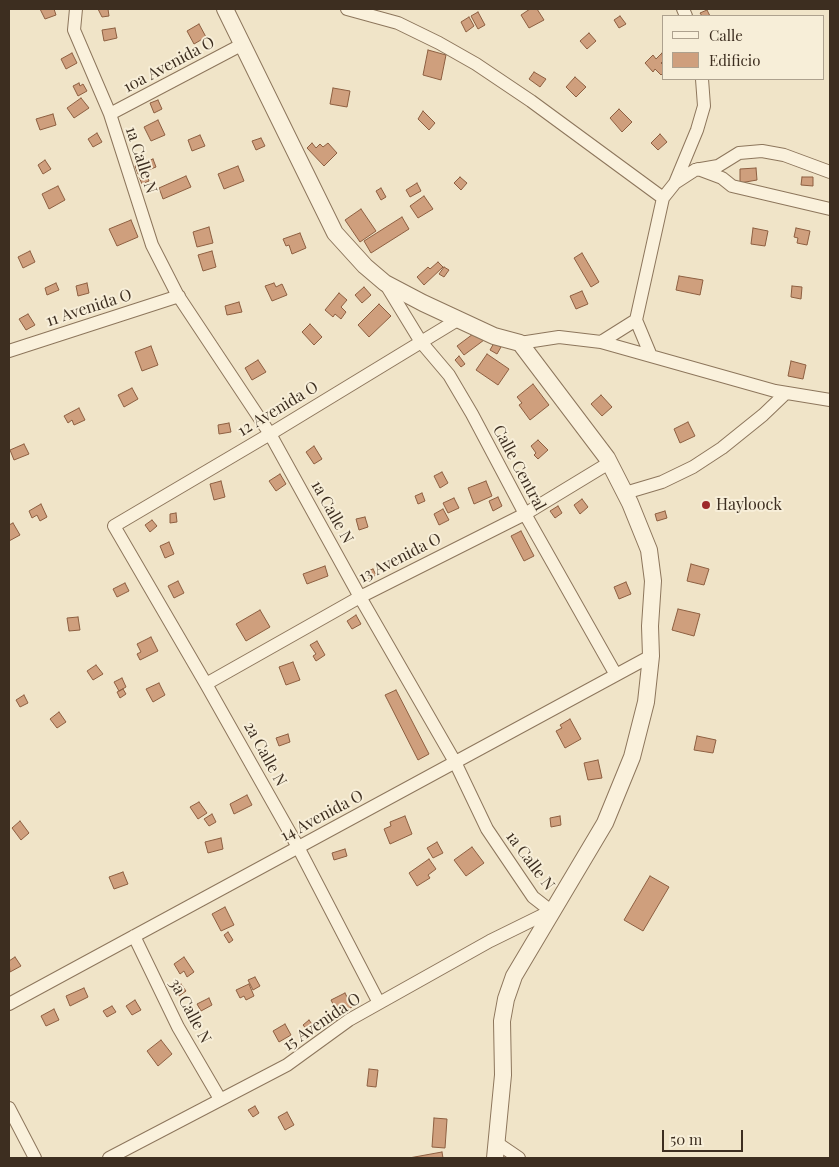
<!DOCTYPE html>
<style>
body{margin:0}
#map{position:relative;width:839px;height:1167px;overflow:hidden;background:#f0e4c8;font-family:"Playfair Display",serif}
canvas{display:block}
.frame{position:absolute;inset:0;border:10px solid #3d2e20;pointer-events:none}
.legend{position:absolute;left:662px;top:15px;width:162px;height:65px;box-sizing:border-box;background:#f7eed8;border:1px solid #ada18e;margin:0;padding:6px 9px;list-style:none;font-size:15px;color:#3d2e20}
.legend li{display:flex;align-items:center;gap:10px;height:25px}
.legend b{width:25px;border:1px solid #ada18e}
.scale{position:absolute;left:662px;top:1130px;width:81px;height:22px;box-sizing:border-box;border:2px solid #3d2e20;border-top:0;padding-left:6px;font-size:15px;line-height:18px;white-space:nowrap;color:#3d2e20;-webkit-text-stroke:4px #f7eed8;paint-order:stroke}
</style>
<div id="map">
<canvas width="839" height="1167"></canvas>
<div class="frame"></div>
<ul class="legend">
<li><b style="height:6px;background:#faf1dc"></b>Calle</li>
<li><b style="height:14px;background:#cf9f7d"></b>Edificio</li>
</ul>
<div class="scale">50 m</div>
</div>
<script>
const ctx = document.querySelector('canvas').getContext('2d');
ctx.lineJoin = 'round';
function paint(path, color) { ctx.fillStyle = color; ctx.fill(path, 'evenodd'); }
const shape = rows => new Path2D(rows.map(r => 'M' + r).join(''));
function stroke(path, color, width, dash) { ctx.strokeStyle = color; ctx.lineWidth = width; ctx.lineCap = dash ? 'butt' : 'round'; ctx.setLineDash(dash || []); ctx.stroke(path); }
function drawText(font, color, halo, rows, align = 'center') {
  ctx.font = font + ' "Playfair Display",serif'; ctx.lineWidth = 4; ctx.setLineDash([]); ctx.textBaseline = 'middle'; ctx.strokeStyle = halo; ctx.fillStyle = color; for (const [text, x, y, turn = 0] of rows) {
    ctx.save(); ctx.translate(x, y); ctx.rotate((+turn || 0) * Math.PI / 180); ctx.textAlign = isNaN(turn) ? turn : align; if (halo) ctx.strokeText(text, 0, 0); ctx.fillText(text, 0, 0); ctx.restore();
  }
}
const building = shape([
 [40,9,54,9,56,15,45,19,40,9],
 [98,9,108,9,109,16,102,17,98,9],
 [530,9,537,9,544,20,529,28,521,15,530,9],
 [707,10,710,16,702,16,700,13,707,10],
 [478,12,485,25,478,29,471,16,478,12],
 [620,16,626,24,619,28,614,20,620,16],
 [469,17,474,26,466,32,461,22,469,17],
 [199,24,206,37,194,44,187,31,199,24],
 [115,28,117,38,104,41,102,30,115,28],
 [589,33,596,41,587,49,580,41,589,33],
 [428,50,446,55,441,80,423,75,428,50],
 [72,53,77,63,66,69,61,59,72,53],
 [662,53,663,61,661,63,663,65,663,73,661,75,655,69,653,72,645,63,653,55,656,59,662,53],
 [534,72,546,79,540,87,529,79,534,72],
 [575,77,586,87,576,97,566,87,575,77],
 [79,83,80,86,83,84,87,91,78,96,73,86,79,83],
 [333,88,350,91,347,107,330,104,333,88],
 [81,98,89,108,74,118,67,108,81,98],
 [158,100,162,109,154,113,150,103,158,100],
 [619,109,632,122,622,132,610,118,619,109],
 [423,111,435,123,429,130,418,119,423,111],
 [53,114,56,125,40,130,36,119,53,114],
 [158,120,165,135,151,141,144,127,158,120],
 [97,133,102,142,93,147,88,139,97,133],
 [660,134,667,142,658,150,651,143,660,134],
 [200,135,205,146,192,151,188,140,200,135],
 [261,138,265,146,256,150,252,141,261,138],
 [312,143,316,148,320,144,323,147,328,143,337,153,324,166,307,148,312,143],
 [153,159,156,167,138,174,135,166,153,159],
 [45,160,51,169,43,174,38,165,45,160],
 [238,166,244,181,224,189,218,174,238,166],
 [756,168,757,180,740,183,740,169,756,168],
 [146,174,149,181,142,184,139,177,146,174],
 [186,176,191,187,163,199,159,188,186,176],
 [460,177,467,183,461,190,454,183,460,177],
 [802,177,813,177,813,186,801,185,802,177],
 [417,183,421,191,410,197,406,190,417,183],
 [58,186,65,200,49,209,42,194,58,186],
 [381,188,386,197,381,200,376,191,381,188],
 [424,196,433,209,418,218,410,206,424,196],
 [361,209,376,231,360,242,345,220,361,209],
 [402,217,409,229,371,253,364,241,402,217],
 [131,220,138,237,117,246,109,229,131,220],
 [209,227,213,243,197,247,193,232,209,227],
 [753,228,768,231,765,246,751,244,753,228],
 [796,228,810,231,807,245,797,243,798,238,794,237,796,228],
 [300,233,306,248,292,254,289,245,286,246,283,239,300,233],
 [30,251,35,262,23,268,18,257,30,251],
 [212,251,216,267,203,271,198,255,212,251],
 [582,253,599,282,591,287,574,258,582,253],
 [438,262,443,267,424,285,417,277,428,267,430,269,438,262],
 [444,267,449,270,444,277,439,274,444,267],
 [679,276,703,280,700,295,676,290,679,276],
 [56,283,59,290,47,295,45,288,56,283],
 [87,283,89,293,78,296,76,286,87,283],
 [274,283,276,287,282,284,287,295,272,301,265,286,274,283],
 [792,286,802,287,801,299,791,297,792,286],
 [364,287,371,295,362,303,355,295,364,287],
 [582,291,588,304,576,309,570,296,582,291],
 [339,293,347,300,341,307,346,312,341,319,335,314,333,317,325,310,339,293],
 [239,302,242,312,227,315,225,306,239,302],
 [379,304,391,316,369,337,358,325,379,304],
 [28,314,35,325,26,330,19,319,28,314],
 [310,324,322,337,314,345,302,332,310,324],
 [477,331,484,340,464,355,457,346,477,331],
 [494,343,501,347,497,354,490,350,494,343],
 [151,346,158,365,142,371,135,352,151,346],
 [487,354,509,369,498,385,476,370,487,354],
 [459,356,465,364,461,367,455,360,459,356],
 [258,360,266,372,252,380,245,368,258,360],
 [791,361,806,365,803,379,788,376,791,361],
 [533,384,549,405,530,420,519,405,522,403,517,397,533,384],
 [132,388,138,399,124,407,118,395,132,388],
 [601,395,612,407,602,416,591,404,601,395],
 [79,408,85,420,74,425,72,420,68,423,64,416,79,408],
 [688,422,695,436,680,443,674,429,688,422],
 [229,423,231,432,219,434,218,425,229,423],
 [538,440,548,450,538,459,534,455,536,453,531,446,538,440],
 [24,444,29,454,14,460,10,450,24,444],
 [314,446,322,459,314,464,306,452,314,446],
 [442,472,448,483,440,488,434,476,442,472],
 [280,474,286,484,276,491,269,481,280,474],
 [221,481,225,497,214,500,210,484,221,481],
 [486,481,492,496,474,504,468,488,486,481],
 [422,493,425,501,418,504,415,496,422,493],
 [498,497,502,506,493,511,489,501,498,497],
 [454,498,459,508,448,513,443,503,454,498],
 [582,499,588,507,580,514,574,505,582,499],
 [41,504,47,517,40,521,37,515,32,518,29,511,41,504],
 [558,506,562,513,555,518,550,511,558,506],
 [443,509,449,520,439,525,434,514,443,509],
 [665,511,667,518,657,521,655,514,665,511],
 [176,513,177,522,170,523,170,514,176,513],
 [365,517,368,527,359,530,356,519,365,517],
 [152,520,157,526,150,532,145,525,152,520],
 [13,523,20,535,9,541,9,525,13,523],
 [521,531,534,556,524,561,511,536,521,531],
 [169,542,174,554,165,558,160,546,169,542],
 [691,564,709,569,704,585,687,581,691,564],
 [325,566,328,576,307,584,303,574,325,566],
 [373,569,376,575,369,579,365,572,373,569],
 [178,581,184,593,174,598,168,586,178,581],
 [626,582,631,594,619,599,614,587,626,582],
 [125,583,129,591,117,597,113,589,125,583],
 [678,609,700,614,694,636,672,630,678,609],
 [260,610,270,627,246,641,236,624,260,610],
 [356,615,361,624,352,629,347,621,356,615],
 [78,617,80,630,69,631,67,618,78,617],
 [151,637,158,651,140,660,137,654,141,652,137,644,151,637],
 [317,641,325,655,316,661,313,656,316,654,310,645,317,641],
 [293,662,300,680,286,685,279,667,293,662],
 [96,665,103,674,93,680,87,671,96,665],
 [122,678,126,687,119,691,114,682,122,678],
 [159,683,165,695,153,702,146,689,159,683],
 [123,689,126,694,120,698,117,692,123,689],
 [396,690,429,754,418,760,385,695,396,690],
 [24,695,28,703,20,707,16,700,24,695],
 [59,712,66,722,57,728,50,719,59,712],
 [570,719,581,739,565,748,556,731,562,728,560,725,570,719],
 [288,734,290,742,279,746,276,738,288,734],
 [697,736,716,740,713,753,694,750,697,736],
 [598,760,602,778,588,780,584,763,598,760],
 [247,795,252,805,234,814,230,804,247,795],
 [199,802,207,813,198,819,190,807,199,802],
 [212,814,216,822,209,826,204,819,212,814],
 [405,816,412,834,390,844,384,829,391,826,390,822,405,816],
 [560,816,561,825,551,827,550,818,560,816],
 [20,821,29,833,21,840,12,828,20,821],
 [221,838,223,849,208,853,205,842,221,838],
 [437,842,443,853,433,858,427,848,437,842],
 [472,847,484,863,466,876,454,860,472,847],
 [345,849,347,856,334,860,332,853,345,849],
 [429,859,436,869,428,875,430,878,417,886,409,873,429,859],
 [123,872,128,884,114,889,109,877,123,872],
 [650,876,669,887,643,931,624,920,650,876],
 [225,907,234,925,221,931,212,914,225,907],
 [228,932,233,940,229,943,224,935,228,932],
 [15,957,21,966,10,972,9,961,15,957],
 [184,957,194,972,187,977,184,971,180,974,174,964,184,957],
 [255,977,260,986,253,990,248,980,255,977],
 [181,984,186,991,179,996,174,989,181,984],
 [249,984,254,996,246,1000,244,996,240,998,236,990,249,984],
 [84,988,88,997,70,1006,66,996,84,988],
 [345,993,352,1007,338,1014,331,1000,345,993],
 [209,998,212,1005,201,1011,197,1004,209,998],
 [135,1000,141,1010,132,1015,126,1006,135,1000],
 [112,1006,116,1012,107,1017,103,1011,112,1006],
 [54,1009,59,1020,46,1026,41,1016,54,1009],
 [309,1020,314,1027,308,1031,303,1025,309,1020],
 [285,1024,291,1035,279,1042,273,1031,285,1024],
 [161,1040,172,1054,158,1066,147,1051,161,1040],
 [369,1069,378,1070,376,1087,367,1086,369,1069],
 [255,1106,259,1113,253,1117,248,1110,255,1106],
 [287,1112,294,1125,285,1130,278,1117,287,1112],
 [434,1118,447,1119,445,1148,432,1147,434,1118],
 [442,1152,443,1158,409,1158,442,1152]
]);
paint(building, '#cf9f7d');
stroke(building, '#8d5f41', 1);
const minor = shape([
 [76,9,74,30,110,114,152,245,177,294,270,434,360,597,455,762,487,829,533,897,551,911,490,941,349,1020,287,1065,109,1158],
 [347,9,398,23,439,43,476,64,531,101,663,198,675,183,695,170,718,166,739,153,762,151,784,155,830,172],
 [683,9,686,16],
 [110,114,243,44],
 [698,169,722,178,732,186,830,209],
 [675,183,697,130,704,106,702,79],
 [385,283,421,342,449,375,472,414,525,514,616,675],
 [636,320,651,356],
 [601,342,636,320,663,198],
 [520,343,559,337,601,342,775,391,830,400],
 [9,351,179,296],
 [625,493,662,482,693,467,722,448,763,415,786,393],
 [206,684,360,597,525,514,609,463],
 [134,936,178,1027,220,1099],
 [379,1003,298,847,206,684,114,526,270,434,459,319],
 [9,1004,651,656],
 [9,1108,35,1158],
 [497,1143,519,1158]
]);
const tertiary = shape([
 [225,9,335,233,365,266,385,283,423,303,494,336,520,343,607,458,630,503,649,550,653,581,650,626,651,656,646,702,632,757,605,823,514,976,506,999,502,1021,503,1075,495,1158]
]);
stroke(minor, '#8d765c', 14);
stroke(tertiary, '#8d765c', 18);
stroke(minor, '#faf1dc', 12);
stroke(tertiary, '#faf1dc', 16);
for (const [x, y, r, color] of [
 [706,505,5,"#9e2a2b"]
]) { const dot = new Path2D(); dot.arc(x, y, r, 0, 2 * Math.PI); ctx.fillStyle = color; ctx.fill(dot); stroke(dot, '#f7eed8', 2); }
drawText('16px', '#3d2e20', '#f7eed8', [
 ["10a Avenida O",169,65,-28],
 ["1a Calle N",141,160,72],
 ["11 Avenida O",89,308,-18],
 ["12 Avenida O",278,409,-31],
 ["Calle Central",519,468,62],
 ["1a Calle N",332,512,61],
 ["13 Avenida O",400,558,-27],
 ["2a Calle N",265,754,61],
 ["14 Avenida O",322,816,-28],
 ["1a Calle N",530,861,53],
 ["3a Calle N",190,1011,62],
 ["15 Avenida O",322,1022,-34]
]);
drawText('16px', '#3d2e20', '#f7eed8', [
 ["Hayloock",716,505]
], 'left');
</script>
